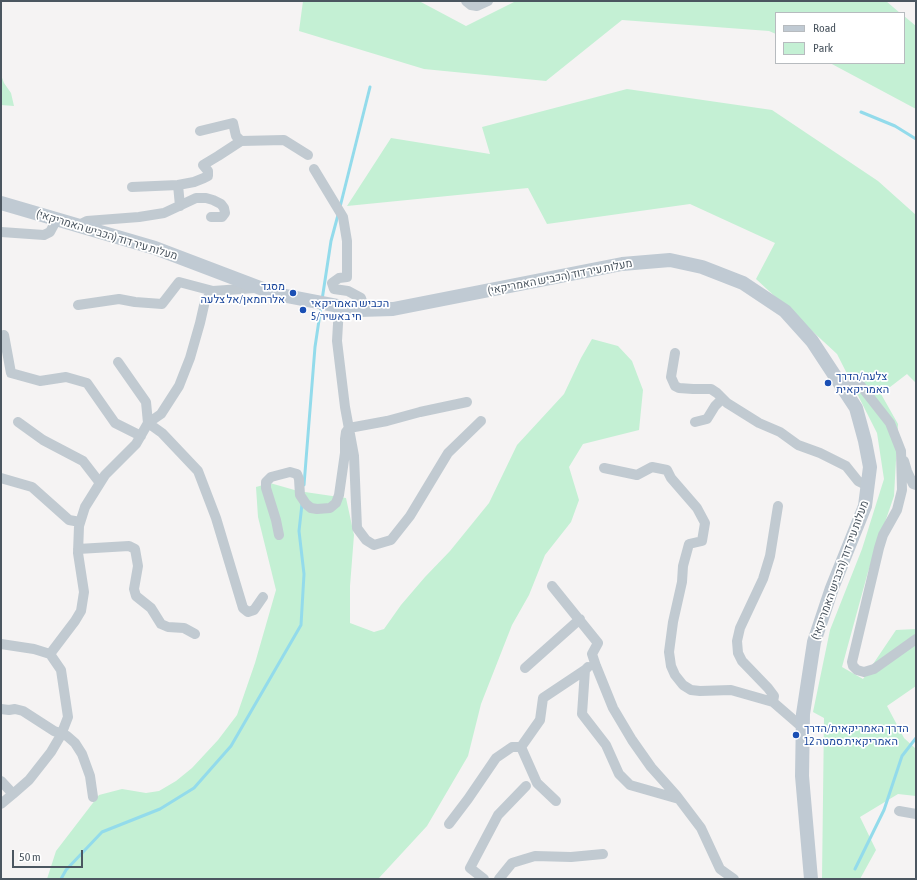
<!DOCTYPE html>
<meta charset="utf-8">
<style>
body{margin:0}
#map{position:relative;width:917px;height:880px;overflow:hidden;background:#f5f3f3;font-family:"Asap Condensed",sans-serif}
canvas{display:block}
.frame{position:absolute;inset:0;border:2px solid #4b5660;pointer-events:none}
.legend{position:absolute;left:775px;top:12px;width:130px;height:52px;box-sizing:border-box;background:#fff;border:1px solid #b7bbbf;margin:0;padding:5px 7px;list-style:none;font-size:12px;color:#4b5660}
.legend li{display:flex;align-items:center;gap:8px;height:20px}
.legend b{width:20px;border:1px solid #b7bbbf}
.scale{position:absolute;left:12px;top:850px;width:71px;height:18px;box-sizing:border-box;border:2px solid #4b5660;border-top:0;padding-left:5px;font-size:12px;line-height:14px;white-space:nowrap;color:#4b5660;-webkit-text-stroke:3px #fff;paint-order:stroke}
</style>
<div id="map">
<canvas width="917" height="880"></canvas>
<div class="frame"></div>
<ul class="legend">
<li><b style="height:5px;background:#c0cad3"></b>Road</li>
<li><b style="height:11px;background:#c4f0d4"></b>Park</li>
</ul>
<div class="scale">50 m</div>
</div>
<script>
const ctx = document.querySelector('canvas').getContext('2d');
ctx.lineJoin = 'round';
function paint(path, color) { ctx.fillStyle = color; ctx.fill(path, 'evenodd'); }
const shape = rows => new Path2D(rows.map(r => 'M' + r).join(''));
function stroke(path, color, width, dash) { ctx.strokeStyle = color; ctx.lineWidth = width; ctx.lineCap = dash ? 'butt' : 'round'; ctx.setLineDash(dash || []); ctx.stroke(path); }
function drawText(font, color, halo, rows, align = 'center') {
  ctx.font = font + ' "Asap Condensed",Heebo,sans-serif'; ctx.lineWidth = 3.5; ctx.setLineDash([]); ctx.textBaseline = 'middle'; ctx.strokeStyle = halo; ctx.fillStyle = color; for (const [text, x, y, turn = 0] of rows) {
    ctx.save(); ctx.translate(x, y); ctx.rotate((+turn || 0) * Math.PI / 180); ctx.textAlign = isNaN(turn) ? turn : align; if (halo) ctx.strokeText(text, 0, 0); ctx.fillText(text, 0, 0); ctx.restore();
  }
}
paint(shape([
 [303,1,419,1,466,26,516,1,886,1,900,13,776,13,776,34,769,31,622,20,546,81,424,69,299,31],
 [904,16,916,26,916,109,830,63,904,63],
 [1,75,4,83,11,93,14,106,1,105],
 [627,89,772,110,878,181,916,215,916,383,907,374,881,394,898,424,894,496,868,572,842,667,863,679,896,630,916,629,916,686,887,706,904,738,916,749,916,796,898,794,860,817,876,850,860,879,822,878,824,718,813,712,830,630,862,549,884,479,877,433,837,354,756,279,775,243,690,204,547,224,528,188,347,206,391,138,490,154,482,127],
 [592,339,618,346,632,361,643,390,639,430,583,444,569,467,579,500,571,522,545,555,529,595,512,625,481,704,468,756,427,826,379,878,47,879,56,851,99,795,122,789,146,793,159,791,176,781,192,768,218,740,237,715,255,663,276,590,258,517,256,487,270,483,298,491,346,498,354,535,350,586,350,623,374,632,384,629,401,605,425,577,450,551,489,503,517,445,564,394,581,358]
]), '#c4f0d4');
stroke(shape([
 [861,112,895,126,916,139],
 [340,207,370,87],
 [322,300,331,241,338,215],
 [304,485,315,347,321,307],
 [855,869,884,810,902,756,916,738],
 [61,879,66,870,102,832,160,809,194,788,231,746,301,625,304,574,299,531,302,504]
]), '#93dbeb', 3);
stroke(shape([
 [466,1,471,5,477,6,488,1],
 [200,131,233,123,236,136,241,141,284,140,308,155],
 [314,169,343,217,347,241,347,277,339,278,332,283,334,289,348,291,361,298,365,310],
 [178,185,180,206],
 [132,187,178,185,194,182,204,178,208,176,208,171,203,165,218,156,241,141],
 [79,225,87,221,139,217,164,213,196,198,206,198,213,200,221,204,224,208,225,213,222,217,211,217],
 [1,232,44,235,50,232,57,219],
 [78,305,119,299,135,302,162,304,179,282,213,291],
 [339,307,337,341,345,407,354,456,357,528,366,540,374,545,391,540,410,516,448,453,481,421],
 [4,335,11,373,40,381,66,377,87,383,115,423,141,436],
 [675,353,671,377,675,386,679,388,693,389,711,389,717,393,727,403,759,423,780,432,798,445,820,453,846,466,858,481,868,486],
 [118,362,146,402,148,423,162,433,198,471,216,518,243,608,248,612,254,610,263,597],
 [840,384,853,381,861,386,890,423,901,451,902,490,897,510,883,535,879,548,852,662,853,666,857,670,864,672,874,669,916,639],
 [18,422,43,440,83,461,100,483],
 [695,422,707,419,715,406,722,399],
 [904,461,907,471,913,484,916,485],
 [604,468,637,475,652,467,667,470,671,478,697,508,705,523,702,541,689,544,683,566,682,582,673,622,669,652,671,666,675,675,683,685,691,690,700,691,731,690,773,702,803,728],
 [1,478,32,487,69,520,80,522],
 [279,535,276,520,266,488,266,482,271,477,290,472,297,474,299,479,300,495,306,504,311,508,317,509,330,508,336,503,339,495,345,453,345,439,346,432,349,428,387,421,420,412,467,402],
 [78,549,129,546,135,549,138,566,134,589,136,596,151,608,161,624,168,627,184,628,195,634],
 [552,586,598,643,592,654,596,666,613,708,632,740,651,767,676,795,701,828,720,869,734,879],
 [1,644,34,649,50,654,61,670,68,717,61,735,51,752,29,780,13,794],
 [50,654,75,621,81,611,84,592,78,553,79,526,85,507,105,475,136,444,148,423,161,414,179,386,190,358,200,323,205,301,213,291,255,288],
 [588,667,585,670,582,714,606,745,619,774,630,785,679,799],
 [525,668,580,619],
 [773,702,774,696,768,688,742,661,738,653,737,641,740,628,763,579,770,556,778,506],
 [1,709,9,710,15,709,23,711,54,731,67,736,75,743,82,754,90,776,93,797],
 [521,747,537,783,556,801],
 [1,781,13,794,1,804],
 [899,811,916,814],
 [449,824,468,799,496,758,512,747,521,747,540,720,543,698,585,670],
 [484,879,470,868,498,815,526,786],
 [499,879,512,863,525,859,535,856,571,857,603,854]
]), '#c1cad1', 10);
stroke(shape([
 [1,203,155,248,276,294,359,310,393,309,622,264,670,260,702,267,743,283,785,311,812,341,856,408,865,441,870,467,865,506,832,588,814,642,803,714,802,776,811,879]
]), '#c0cad3', 14);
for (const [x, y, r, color] of [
 [293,293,4,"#1a4fb4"],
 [303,310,4,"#1a4fb4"],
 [828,383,4,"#1a4fb4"],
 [796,735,4,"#1a4fb4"]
]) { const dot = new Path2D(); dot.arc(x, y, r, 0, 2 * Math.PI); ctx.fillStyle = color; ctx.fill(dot); stroke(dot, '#fff', 1.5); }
drawText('11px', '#4b5660', '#fff', [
 ["מעלות עיר דוד (הכביש האמריקאי)",107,235,17],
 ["מעלות עיר דוד (הכביש האמריקאי)",560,277,-11],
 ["מעלות עיר דוד (הכביש האמריקאי)",840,570,-70]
]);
drawText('11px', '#164399', '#fff', [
 ["מסגד",285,287,"right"],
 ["אלרחמאן/אל צלעה",285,300,"right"],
 ["הכביש האמריקאי",311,304],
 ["5/חי באשיר",311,317],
 ["צלעה/הדרך",836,377],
 ["האמריקאית",836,390],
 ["הדרך האמריקאית/הדרך",804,729],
 ["האמריקאית סמטה 12",804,742]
], 'left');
</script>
